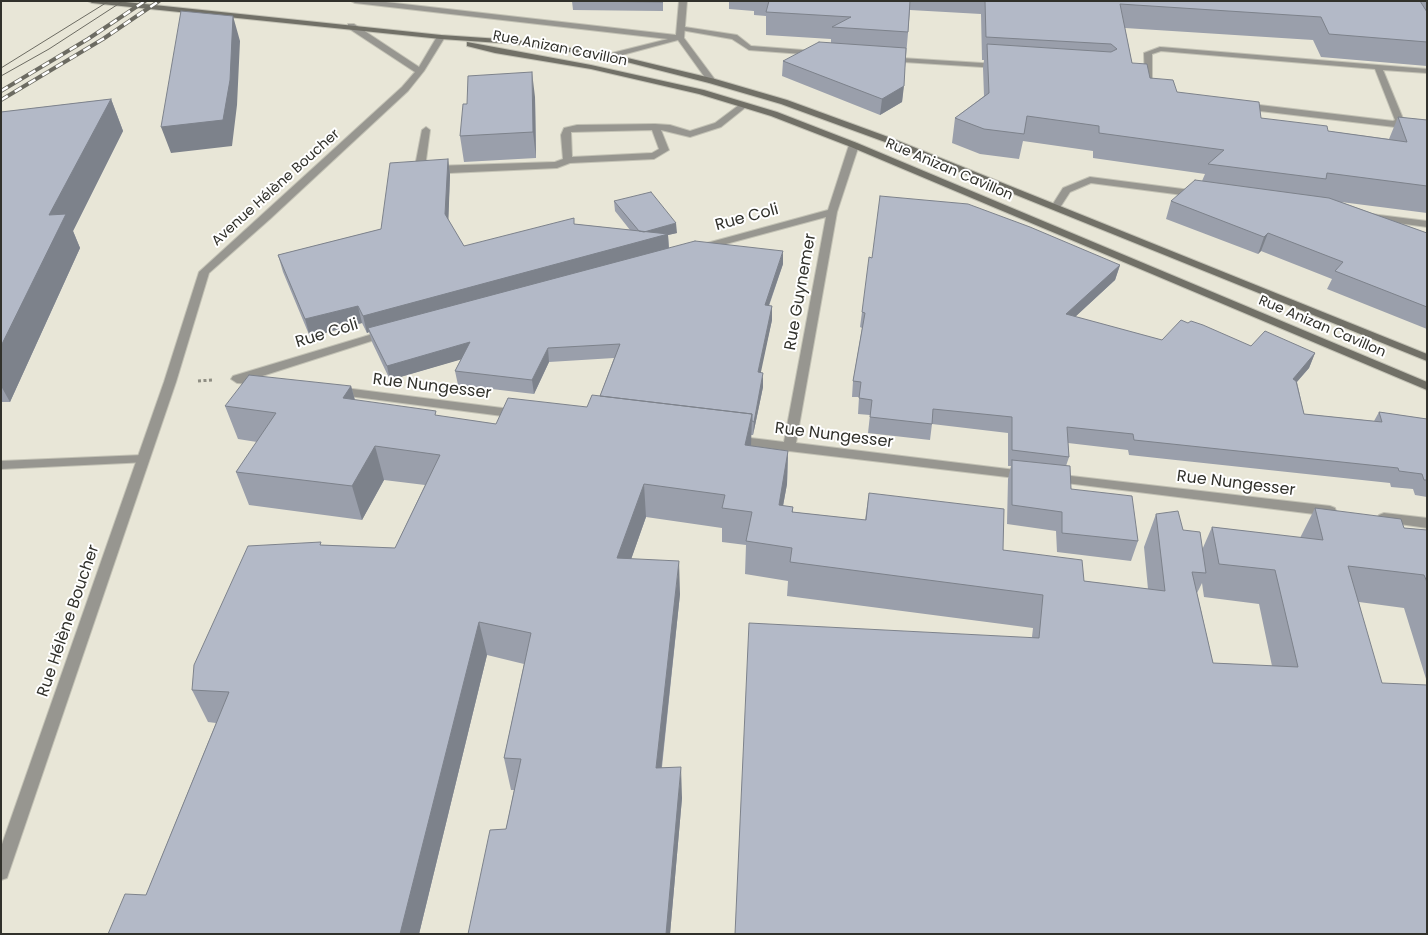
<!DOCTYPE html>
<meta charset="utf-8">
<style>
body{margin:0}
#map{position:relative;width:1428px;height:935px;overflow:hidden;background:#e8e6d7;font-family:Poppins,sans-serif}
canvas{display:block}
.frame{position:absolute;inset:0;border:2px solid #31312b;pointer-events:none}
</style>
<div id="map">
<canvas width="1428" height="935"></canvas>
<div class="frame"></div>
</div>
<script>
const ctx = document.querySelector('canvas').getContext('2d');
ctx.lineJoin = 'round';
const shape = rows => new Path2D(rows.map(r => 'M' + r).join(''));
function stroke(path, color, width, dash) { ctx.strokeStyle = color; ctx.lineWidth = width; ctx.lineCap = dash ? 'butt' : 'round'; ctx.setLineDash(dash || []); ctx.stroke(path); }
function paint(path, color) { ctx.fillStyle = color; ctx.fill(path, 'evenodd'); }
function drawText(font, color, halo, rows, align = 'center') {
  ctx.font = font + ' Poppins,sans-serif'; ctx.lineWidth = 4; ctx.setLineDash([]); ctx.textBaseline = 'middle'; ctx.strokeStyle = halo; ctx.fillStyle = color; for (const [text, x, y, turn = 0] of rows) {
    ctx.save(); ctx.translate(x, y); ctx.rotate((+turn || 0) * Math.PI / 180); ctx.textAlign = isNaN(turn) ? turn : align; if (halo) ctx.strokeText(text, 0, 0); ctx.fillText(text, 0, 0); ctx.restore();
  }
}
const service = shape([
 [678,26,737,35,751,46,816,51,820,53,816,55,749,50,732,39,681,30,678,30,678,26],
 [1160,47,1427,69,1427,73,1383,70,1404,121,1395,127,1243,109,1239,106,1243,103,1393,121,1395,120,1375,69,1161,51,1152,54,1152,83,1145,85,1144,53,1160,47],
 [885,57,998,64,1002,66,998,68,888,61,885,61,885,57],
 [743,102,747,105,746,107,721,127,690,137,661,130,669,150,654,159,570,163,557,168,449,173,429,171,416,161,422,130,426,127,430,130,426,160,434,166,555,162,563,159,561,135,564,128,577,125,655,124,670,125,690,131,715,123,743,102],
 [652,130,659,149,652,153,572,157,571,132,652,130],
 [143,455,149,459,147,462,1,469,1,461,143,455]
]);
const minor = shape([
 [351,1,377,1,676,35,679,1,687,1,684,38,716,81,709,83,678,40,611,58,608,58,608,54,668,39,355,3,351,1],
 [348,24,354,24,419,67,438,35,445,37,424,71,408,91,270,219,209,273,176,382,9,872,7,878,1,880,1,847,164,382,199,272,402,87,415,72,348,28,348,24],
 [854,142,859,145,837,212,796,443,1024,471,1028,472,1030,475,1028,478,1024,479,789,451,734,444,728,440,734,436,784,442,826,217,700,251,695,248,696,246,828,210,849,145,854,142],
 [1090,177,1198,191,1203,194,1198,197,1091,183,1070,192,1059,209,1053,209,1051,207,1063,188,1090,177],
 [1371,214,1427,221,1427,227,1368,219,1368,215,1371,214],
 [386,330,392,333,390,335,256,378,264,379,266,382,264,385,237,383,231,379,233,376,386,330],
 [337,387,518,410,524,414,518,418,333,394,331,391,333,388,337,387],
 [1054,474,1330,506,1335,508,1336,511,1335,514,1330,516,1050,481,1048,478,1054,474],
 [1384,513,1427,518,1427,528,1379,521,1377,518,1379,515,1384,513]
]);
const secondary = shape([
 [88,1,116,1,441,35,515,40,611,54,715,79,787,100,891,138,1427,354,1427,361,885,142,781,104,709,83,611,58,515,44,441,39,92,3,88,1],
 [467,42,591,65,704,90,777,112,857,143,1427,382,1427,390,851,147,771,116,699,94,591,69,495,53,467,46,467,42]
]);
stroke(service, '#c3c2b5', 2);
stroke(minor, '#c3c2b5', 2);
stroke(secondary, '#c3c2b5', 2);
stroke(shape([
 [198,381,212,380]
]), '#8f8e83', 3, [3, 2.5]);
paint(service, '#979690');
paint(minor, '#979690');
paint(secondary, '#717067');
stroke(shape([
 [1,68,109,1],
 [1,76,49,49,123,1]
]), '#6c6b62', 1);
const rail = shape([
 [1,91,88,39,145,1],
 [1,100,103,39,159,1]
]);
stroke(rail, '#6c6b62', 4);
stroke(rail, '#fff', 2.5, [8]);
paint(shape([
 [572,1,663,1,663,11,573,10],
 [729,1,1427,1,1427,66,1321,57,1313,40,1125,28,1132,63,1150,78,1177,92,1261,118,1328,131,1389,139,1398,117,1427,120,1427,213,1341,202,1427,233,1427,329,1327,289,1332,279,1261,251,1258,254,1166,219,1171,201,1202,181,1205,174,1093,158,1093,151,1023,141,1019,159,980,154,952,143,955,118,984,96,983,68,984,60,982,60,981,14,910,10,902,102,880,115,782,76,783,61,831,43,831,39,766,35,766,16,754,15,754,11,729,9],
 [535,97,536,158,464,162,460,136],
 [111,99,123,131,73,231,80,248,10,402,1,402,1,112],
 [448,159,450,175,448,220,464,246,575,224,630,230,615,211,614,201,677,233,668,235,669,248,783,264,769,306,772,306,772,320,760,372,763,387,753,435,751,435,751,446,788,451,787,484,783,506,793,507,793,512,865,520,869,493,1003,550,1084,581,1148,589,1144,547,1156,514,1183,530,1202,550,1212,527,1300,538,1315,508,1404,528,1427,530,1427,682,1404,608,1359,602,1427,934,1032,637,1033,628,787,596,788,581,745,574,746,545,722,542,722,528,646,517,631,559,680,594,662,767,682,798,670,934,468,934,506,829,514,790,511,790,504,758,524,664,487,655,419,934,108,934,146,895,216,723,208,722,192,690,322,545,395,548,425,485,384,480,362,520,249,505,236,472,257,442,238,439,225,406,351,386,355,400,437,416,496,424,587,407,600,396,614,358,549,362,534,394,458,385,455,371,461,359,390,380,372,342,369,332,367,333,362,323,310,337,283,272,278,255,381,229],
 [1202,583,1204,597,1259,604,1272,666,1213,663,1197,593],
 [1120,265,1115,280,1075,317,1162,340,1251,346,1315,353,1309,368,1297,382,1304,414,1374,421,1379,412,1427,419,1427,497,1415,495,1413,489,1391,487,1390,483,1129,455,1128,450,1068,443,1069,457,1066,466,1071,489,1138,541,1131,561,1057,552,1056,531,1007,524,1008,479,1011,466,1008,466,1008,433,932,424,930,440,868,433,870,415,858,414,859,397,852,397,853,381,862,328,860,327,862,312]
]), '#9a9fab');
paint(shape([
 [233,16,240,41,237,105,232,146,171,153,161,127],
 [532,72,535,97,536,158,533,132],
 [904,86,902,102,880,115,882,99],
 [111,99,123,131,73,231,80,248,10,402,1,386,1,346,49,215],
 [448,159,450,175,448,231,445,214],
 [676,223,677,233,668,235,669,251,368,328,369,332,367,333,363,316,640,232],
 [1268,233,1261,251,1258,254,1264,237],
 [783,251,783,264,764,319,765,305],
 [1120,265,1115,280,1062,329,1066,314],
 [358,306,362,323,310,337,305,319],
 [772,306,772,320,758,386,758,372],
 [470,342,473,356,390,380,387,366],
 [548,348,549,362,534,394,532,380],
 [1315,353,1309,368,1286,394,1293,379],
 [763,373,763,387,753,435,754,422],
 [351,386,360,419,343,398],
 [752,414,751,447,745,445],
 [375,446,384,480,362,520,352,486],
 [788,451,787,484,777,538,779,505],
 [644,484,646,517,620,591,617,558],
 [679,561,680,594,658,799,656,768],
 [479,622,487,655,419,934,400,934],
 [681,767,682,798,670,934,666,934]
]), '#7d828b');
const building = shape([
 [576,1,663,1,663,2,576,1],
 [769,1,910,1,908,32,832,27,851,17,766,12,769,1],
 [985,1,1420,1,1427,12,1427,42,1329,34,1321,17,1120,4,1132,63,1147,64,1150,78,1173,80,1177,92,1259,102,1261,118,1327,126,1328,131,1407,142,1398,117,1427,120,1427,186,1327,173,1326,179,1208,164,1224,150,1099,133,1099,126,1027,116,1024,134,984,129,955,118,989,93,987,44,1111,52,1117,49,1111,44,986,37,985,1],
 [181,11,233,16,230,80,223,120,161,127,181,11],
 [819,42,906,48,904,86,882,99,783,61,819,42],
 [532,72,533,132,460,136,463,104,467,104,468,76,532,72],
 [111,99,49,215,66,214,1,346,1,112,111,99],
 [448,159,445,214,464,246,574,218,574,224,668,234,363,316,358,306,305,319,278,255,381,229,390,163,448,159],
 [1195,180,1329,198,1427,233,1427,307,1335,271,1343,262,1268,233,1264,237,1171,201,1195,180],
 [651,192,676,223,644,232,639,231,614,201,651,192],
 [880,196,968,204,1030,227,1120,265,1066,314,1162,340,1181,320,1188,323,1191,321,1203,325,1251,346,1265,331,1315,353,1293,379,1296,381,1304,414,1382,422,1379,412,1427,419,1427,480,1424,480,1422,474,1399,471,1398,468,1134,440,1133,434,1067,427,1069,457,1012,450,1012,417,933,409,932,424,870,417,872,400,859,398,861,382,853,381,865,313,862,312,869,257,872,258,880,196],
 [695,241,783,251,765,305,772,306,758,372,763,373,754,422,752,421,752,414,600,396,620,344,548,348,532,380,455,371,470,342,387,366,368,328,695,241],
 [249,375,351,386,343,398,436,411,435,415,496,424,508,398,587,407,592,395,752,414,745,445,788,451,779,505,793,507,792,512,866,520,869,493,1004,509,1003,550,1082,560,1084,581,1165,591,1156,514,1178,511,1183,530,1200,532,1206,573,1192,572,1213,663,1298,667,1275,570,1219,564,1212,527,1323,540,1315,508,1401,519,1404,528,1427,530,1427,582,1424,575,1348,566,1382,683,1427,685,1427,934,735,934,749,623,1039,638,1043,595,790,562,792,548,746,541,752,512,722,508,725,495,644,484,617,558,679,561,656,768,681,767,666,934,468,934,490,830,506,829,521,759,504,758,531,633,479,622,400,934,108,934,125,894,146,895,229,692,192,690,194,665,248,546,321,542,320,545,395,548,440,455,375,446,352,486,236,472,276,413,225,406,249,375],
 [1012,460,1070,466,1071,489,1132,496,1138,541,1062,533,1062,512,1012,505,1012,460]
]);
paint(building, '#b3b9c7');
stroke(building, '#7d828b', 1);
drawText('14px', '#31312b', '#fff', [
 ["Rue Anizan Cavillon",560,49,11],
 ["Rue Anizan Cavillon",949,170,23],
 ["Avenue Hélène Boucher",276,188,-42],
 ["Rue Anizan Cavillon",1322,327,23]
]);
drawText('16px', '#31312b', '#fff', [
 ["Rue Coli",747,218,-15],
 ["Rue Guynemer",801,292,-80],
 ["Rue Coli",327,334,-17],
 ["Rue Nungesser",432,387,7],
 ["Rue Nungesser",834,436,7],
 ["Rue Nungesser",1236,484,7],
 ["Rue Hélène Boucher",69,621,-71]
]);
</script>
